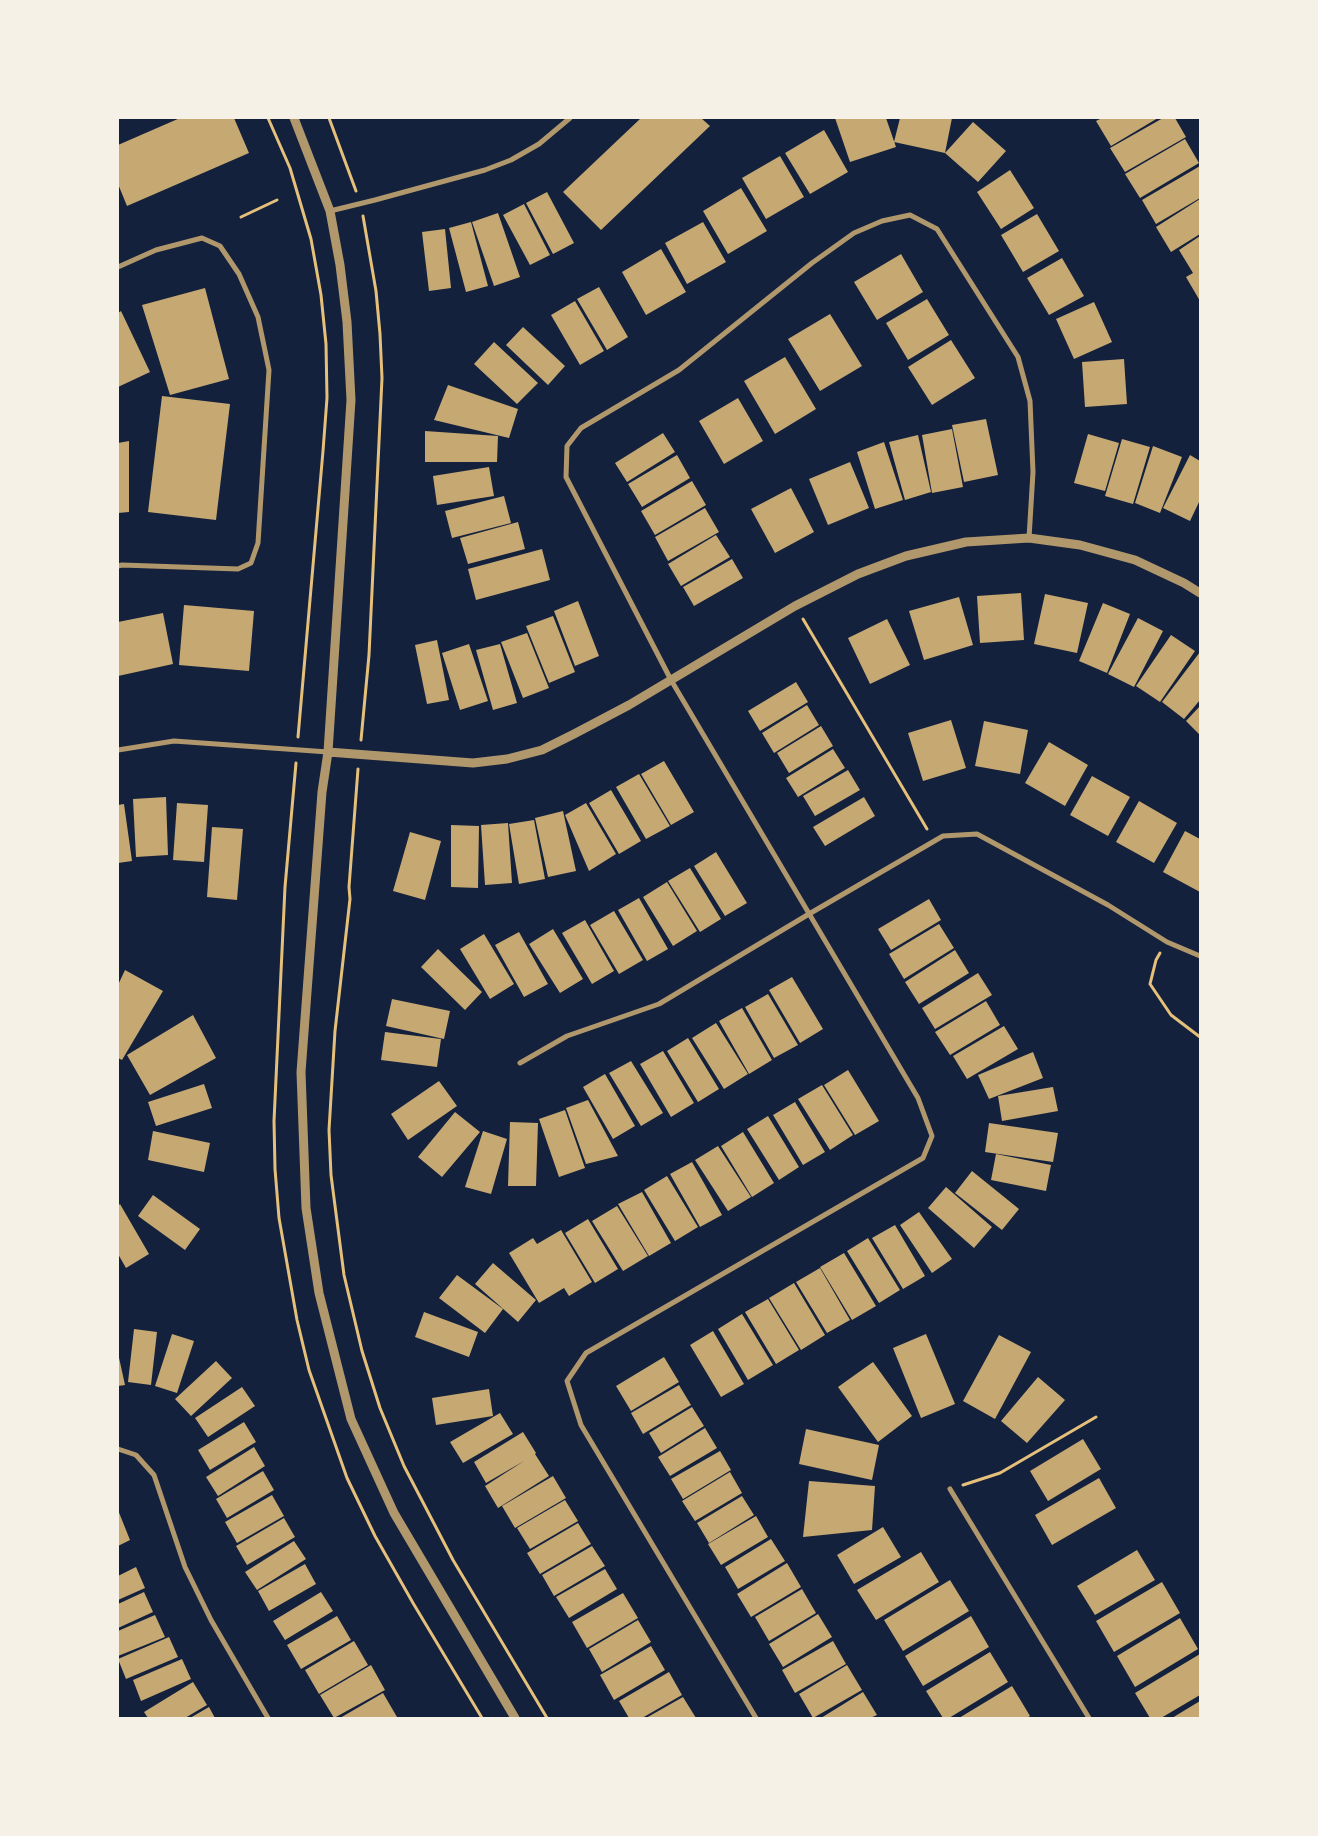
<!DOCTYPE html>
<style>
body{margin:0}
#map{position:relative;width:1318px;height:1836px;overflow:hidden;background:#14213d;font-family:"Work Sans",sans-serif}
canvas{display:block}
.frame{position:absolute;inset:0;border:119px solid #f6f1e7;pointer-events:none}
</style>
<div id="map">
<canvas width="1318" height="1836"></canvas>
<div class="frame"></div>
</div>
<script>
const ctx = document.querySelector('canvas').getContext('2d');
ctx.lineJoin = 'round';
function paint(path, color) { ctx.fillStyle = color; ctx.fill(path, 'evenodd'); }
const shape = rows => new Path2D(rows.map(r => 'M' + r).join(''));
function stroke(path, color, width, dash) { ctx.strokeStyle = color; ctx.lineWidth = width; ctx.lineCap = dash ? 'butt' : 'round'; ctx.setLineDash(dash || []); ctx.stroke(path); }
paint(shape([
 [180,118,234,118,249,153,127,206,118,184,118,145],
 [641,118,701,118,710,126,601,230,563,192],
 [835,118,886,118,896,147,850,162],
 [900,118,952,118,945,153,894,142],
 [1102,118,1158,118,1111,146,1096,121],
 [1163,118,1175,118,1186,137,1125,172,1110,148],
 [973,122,1006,151,978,182,945,153],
 [824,130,848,172,810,194,785,153],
 [1185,139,1199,163,1140,198,1125,174],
 [780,156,804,197,766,219,742,178],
 [1200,166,1200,198,1156,224,1142,200],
 [1010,170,1034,208,1001,229,977,192],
 [741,188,767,231,728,254,703,211],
 [547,192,574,243,553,254,526,203],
 [1200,199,1200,234,1171,252,1156,227],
 [524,204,550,255,530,265,503,215],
 [498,213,520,277,494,286,472,222],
 [1037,214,1059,251,1023,272,1001,235],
 [471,222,488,286,466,292,449,228],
 [703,222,726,262,687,284,665,243],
 [445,229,451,288,429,291,422,232],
 [1200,236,1200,301,1186,277,1193,273,1179,250],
 [661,249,686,292,646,315,622,272],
 [901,254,923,292,877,320,854,282],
 [1062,258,1084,296,1049,315,1027,278],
 [599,287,628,337,607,350,577,299],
 [205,288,229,379,170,395,142,305],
 [927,299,949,335,908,360,886,323],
 [575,301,604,351,580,365,551,315],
 [1094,302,1112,342,1074,359,1056,319],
 [121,311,150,372,118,387,118,313],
 [830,314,862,366,820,391,788,339],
 [523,327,565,366,548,385,506,345],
 [951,340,975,378,932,405,908,367],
 [494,342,538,383,517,404,474,364],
 [785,357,816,409,775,434,744,381],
 [1124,359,1127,404,1085,407,1082,362],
 [448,385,518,409,509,438,434,420],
 [162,396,230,404,216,520,148,512],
 [738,398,763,441,724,464,699,421],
 [986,419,998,475,964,482,952,425],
 [952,429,963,487,932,493,922,435],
 [425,431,498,436,497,462,425,462],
 [663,433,675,452,627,482,615,463],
 [1088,434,1119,443,1105,491,1074,483],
 [918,435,931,492,905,500,889,442],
 [1122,439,1150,447,1133,504,1105,496],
 [129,441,129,512,118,513,118,443],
 [884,442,903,500,875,509,857,452],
 [1153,446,1182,457,1160,513,1135,503],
 [677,455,690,478,642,507,628,484],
 [1190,455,1200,461,1200,500,1190,521,1163,508],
 [850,462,869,508,828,525,809,479],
 [489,467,494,496,437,505,433,476],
 [692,481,706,505,655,535,641,511],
 [791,488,814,532,775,553,751,509],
 [504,496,511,523,452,538,445,511],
 [705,508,719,532,668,561,655,537],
 [518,522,525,549,468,564,460,538],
 [716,535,730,557,681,586,668,564],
 [542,549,550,580,476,600,468,569],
 [732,559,743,578,694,606,683,587],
 [1021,593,1024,640,980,643,977,596],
 [1045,594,1088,603,1077,653,1034,644],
 [959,597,973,645,924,660,909,611],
 [578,601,599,656,575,666,554,611],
 [1103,603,1130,614,1107,673,1079,661],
 [184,605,254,611,249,671,179,665],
 [163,613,173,664,118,676,118,622],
 [553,616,575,672,549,683,526,626],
 [1138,618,1163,631,1134,687,1108,674],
 [887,619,910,665,870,684,848,638],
 [527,633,549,688,523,698,501,642],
 [1171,635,1195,651,1160,702,1136,686],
 [437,640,449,700,427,704,415,645],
 [469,644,488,701,460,710,442,653],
 [500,644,517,703,493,710,476,650],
 [1200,652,1200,700,1184,719,1162,702],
 [796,682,808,702,760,731,748,711],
 [807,705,819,725,774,753,762,733],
 [1200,706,1200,735,1186,721],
 [951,720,966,768,923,781,908,733],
 [984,721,1028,730,1020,774,975,766],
 [821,726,833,746,789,773,777,753],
 [1049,742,1088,765,1065,806,1025,783],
 [833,749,845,768,798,797,786,778],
 [664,761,694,812,671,825,641,774],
 [848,770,860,790,815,816,803,796],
 [639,774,670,826,646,839,616,787],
 [1092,776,1130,797,1108,836,1070,815],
 [611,790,641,841,619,854,589,803],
 [166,797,168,855,136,857,133,799],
 [864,797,875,816,825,846,813,827],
 [1139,801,1177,823,1154,863,1116,842],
 [177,803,208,805,204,862,173,860],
 [586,803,616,854,589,871,565,815],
 [124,804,132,861,118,863,118,805],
 [563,811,576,871,548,877,535,818],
 [534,820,545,879,519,884,509,824],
 [508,823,512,883,485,885,481,825],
 [451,825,479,826,478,888,451,887],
 [212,827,243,829,237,900,207,897],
 [1185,831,1200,839,1200,892,1163,872],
 [410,832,441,841,425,900,393,891],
 [716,852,747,903,725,916,694,866],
 [690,868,721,919,700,932,668,881],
 [667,882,697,931,673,946,643,897],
 [639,898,668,949,647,961,618,910],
 [929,899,941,920,891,950,878,929],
 [614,911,643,960,619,974,590,925],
 [585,920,614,971,592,984,562,933],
 [939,924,954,948,904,979,889,954],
 [553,929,583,979,560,993,529,944],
 [519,932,548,984,524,997,495,945],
 [484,934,514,984,490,999,460,949],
 [438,949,482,992,465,1010,421,967],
 [955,950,969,973,919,1004,905,982],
 [125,970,163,991,122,1060,118,1058,118,985],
 [978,973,992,995,935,1029,922,1008],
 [792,977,823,1029,800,1043,769,990],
 [768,994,798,1045,774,1058,745,1007],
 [392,999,450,1011,444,1039,386,1026],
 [986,1001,1000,1025,950,1055,935,1032],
 [742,1008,772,1060,749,1074,719,1021],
 [193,1015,216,1058,150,1095,127,1055],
 [716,1023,748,1074,724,1089,692,1038],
 [1004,1026,1018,1049,967,1079,953,1056],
 [385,1032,441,1039,437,1067,381,1060],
 [688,1038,719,1089,698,1102,667,1051],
 [663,1051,694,1103,671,1117,640,1064],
 [1033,1052,1043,1078,989,1099,978,1075],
 [631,1061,663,1113,641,1126,609,1073],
 [848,1070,879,1121,855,1135,824,1085],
 [605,1074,635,1126,613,1139,583,1087],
 [439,1081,457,1106,408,1140,391,1114],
 [204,1084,212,1108,156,1126,148,1102],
 [822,1085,853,1135,830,1150,798,1099],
 [1053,1087,1058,1111,1002,1121,998,1096],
 [588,1100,618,1156,586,1164,566,1108],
 [795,1102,825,1152,803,1165,773,1115],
 [565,1110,585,1168,559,1177,539,1119],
 [455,1112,480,1132,442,1177,418,1157],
 [768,1116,799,1167,779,1180,747,1129],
 [510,1122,538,1123,536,1186,508,1186],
 [989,1123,1058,1133,1053,1162,985,1152],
 [153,1131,210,1143,204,1172,148,1160],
 [483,1131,507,1139,491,1194,465,1187],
 [743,1132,774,1183,752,1197,721,1146],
 [718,1146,751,1197,728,1211,695,1160],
 [996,1154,1051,1165,1046,1191,991,1180],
 [692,1162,722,1215,700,1227,670,1174],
 [972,1171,1019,1209,1002,1230,955,1193],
 [667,1176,698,1227,675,1241,644,1190],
 [946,1187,992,1227,974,1248,928,1208],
 [642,1192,671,1243,649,1256,618,1204],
 [153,1195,200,1229,185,1250,138,1216],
 [120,1204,149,1254,126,1268,118,1254,118,1206],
 [617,1206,648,1256,623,1271,592,1221],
 [919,1212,952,1259,932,1273,900,1225],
 [588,1219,618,1269,595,1283,565,1233],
 [895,1225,925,1276,903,1289,872,1238],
 [561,1230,592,1282,569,1296,564,1288,539,1303,509,1253,533,1238,537,1244],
 [868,1238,900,1290,879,1303,847,1251],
 [844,1253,876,1306,852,1320,820,1267],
 [493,1263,536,1300,518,1322,475,1284],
 [820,1268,850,1320,827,1333,796,1282],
 [457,1275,503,1309,485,1333,439,1298],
 [794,1283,825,1335,801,1350,769,1298],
 [768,1299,799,1350,776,1364,745,1312],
 [424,1312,478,1332,469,1357,415,1337],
 [742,1314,773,1365,748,1380,718,1329],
 [134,1329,157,1332,151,1385,128,1382],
 [713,1331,744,1384,721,1397,690,1345],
 [172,1334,194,1341,177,1393,155,1386],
 [926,1334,955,1404,921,1418,893,1348],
 [999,1335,1031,1352,995,1419,963,1401],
 [118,1353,125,1385,118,1386],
 [664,1357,679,1382,631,1411,616,1386],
 [216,1361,232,1378,191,1416,175,1399],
 [873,1362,912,1416,878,1442,838,1387],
 [1038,1377,1065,1400,1027,1443,1001,1421],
 [679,1385,691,1405,643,1434,631,1413],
 [242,1387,255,1406,208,1437,195,1418],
 [489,1389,493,1416,436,1425,432,1398],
 [692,1407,704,1426,661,1453,649,1433],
 [500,1413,513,1434,463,1463,450,1442],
 [244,1422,256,1442,210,1470,198,1450],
 [705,1428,717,1448,670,1476,658,1457],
 [806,1429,879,1445,872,1480,799,1464],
 [523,1432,536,1453,535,1454,549,1476,498,1508,485,1486,524,1461,486,1483,474,1462],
 [1083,1439,1101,1469,1048,1501,1030,1471],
 [254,1447,265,1466,218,1496,206,1477],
 [720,1451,731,1470,683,1499,671,1479],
 [263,1471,274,1490,227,1518,216,1499],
 [730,1472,742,1493,695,1521,682,1501],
 [553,1476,566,1498,515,1528,502,1506],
 [1099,1478,1116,1508,1052,1545,1035,1515],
 [809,1481,875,1486,872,1530,803,1537],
 [272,1495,284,1516,237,1543,225,1522],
 [742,1496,754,1515,709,1543,697,1523],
 [565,1500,578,1521,530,1549,517,1528],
 [118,1510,130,1540,118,1546],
 [756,1516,768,1537,721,1565,708,1544],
 [284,1518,295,1537,247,1565,236,1546],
 [578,1523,591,1544,540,1574,527,1553],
 [883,1527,901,1557,854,1584,837,1555],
 [771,1539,785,1561,738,1589,725,1567],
 [294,1541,306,1559,257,1590,245,1572],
 [592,1546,605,1566,554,1596,542,1575],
 [1137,1550,1155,1580,1095,1615,1077,1586],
 [921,1552,939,1582,876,1620,857,1590],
 [787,1563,801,1587,751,1617,737,1594],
 [305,1564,316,1584,269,1611,258,1591],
 [136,1567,145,1588,118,1600,118,1576],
 [605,1569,617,1589,569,1618,556,1597],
 [950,1580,969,1611,903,1651,884,1620],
 [1162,1582,1180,1613,1114,1652,1096,1621],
 [802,1589,816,1613,769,1641,755,1617],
 [144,1592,153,1612,118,1628,118,1604],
 [321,1592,333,1611,285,1640,273,1621],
 [623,1593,638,1618,587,1648,572,1622],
 [818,1614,832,1637,783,1667,769,1644],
 [155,1615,165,1637,118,1656,118,1631],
 [337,1616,351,1640,301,1669,287,1645],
 [971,1616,989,1647,923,1686,905,1656],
 [1180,1618,1198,1649,1135,1687,1117,1656],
 [638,1620,651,1642,602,1672,589,1649],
 [169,1637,178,1657,126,1679,118,1659],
 [354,1641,368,1665,319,1694,305,1670],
 [833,1641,846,1664,795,1693,782,1670],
 [651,1646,665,1670,614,1700,600,1675],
 [990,1652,1008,1682,949,1718,943,1718,926,1691],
 [1200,1654,1200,1695,1161,1718,1150,1718,1135,1693],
 [182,1659,191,1679,141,1701,133,1680],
 [371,1665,385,1690,334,1718,320,1695],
 [847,1665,862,1690,813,1718,799,1694],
 [669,1672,682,1695,642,1718,629,1718,619,1701],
 [193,1682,207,1705,185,1718,148,1718,144,1712],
 [1012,1686,1030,1716,1027,1718,959,1718],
 [863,1692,877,1715,870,1718,821,1718],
 [383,1693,397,1717,395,1718,340,1718],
 [683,1697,696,1718,646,1718],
 [1200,1701,1200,1718,1172,1718],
 [209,1707,215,1718,190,1718]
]), '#c6a872');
stroke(shape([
 [268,118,290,168,311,239,321,295,326,344,327,398,323,451,298,737],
 [329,118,356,191],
 [241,217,277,200],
 [803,619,927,829],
 [361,740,369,655,382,378,380,334,376,291,363,216],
 [296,763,285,887,274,1121,275,1169,279,1218,297,1320,309,1370,347,1478,375,1536,413,1603,482,1718],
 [358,769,349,887,350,899,335,1031,329,1130,331,1175,344,1275,362,1351,380,1408,404,1466,453,1560,547,1718],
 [1160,953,1156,960,1150,984,1171,1015,1200,1037],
 [963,1485,1000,1473,1096,1417]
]), '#e5c07b', 3);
stroke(shape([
 [330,211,375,200,485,170,511,160,539,144,570,118],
 [118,267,156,250,202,238,220,246,239,274,258,317,269,370,258,543,251,563,238,569,122,565,118,566],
 [118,750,174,741,328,752],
 [520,1063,567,1036,659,1004,809,914,943,836,977,834,1108,905,1167,942,1200,956],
 [118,1449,136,1455,154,1475,185,1567,211,1620,268,1718],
 [950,1489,1089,1718],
 [756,1718,581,1425,567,1381,586,1353,923,1158,932,1136,918,1098,671,680,566,477,567,446,581,428,679,370,812,263,854,233,882,221,910,215,937,229,1018,357,1030,401,1033,472,1029,538]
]), '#b1986c', 5);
stroke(shape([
 [294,118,330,211,340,265,347,322,351,400,328,752,322,792,301,1072,306,1208,319,1293,351,1419,394,1513,515,1718],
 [328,752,473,763,507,759,542,750,574,734,629,705,795,606,858,574,906,556,966,542,1029,538,1080,545,1135,560,1184,583,1200,593]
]), '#b1986c', 9);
</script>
